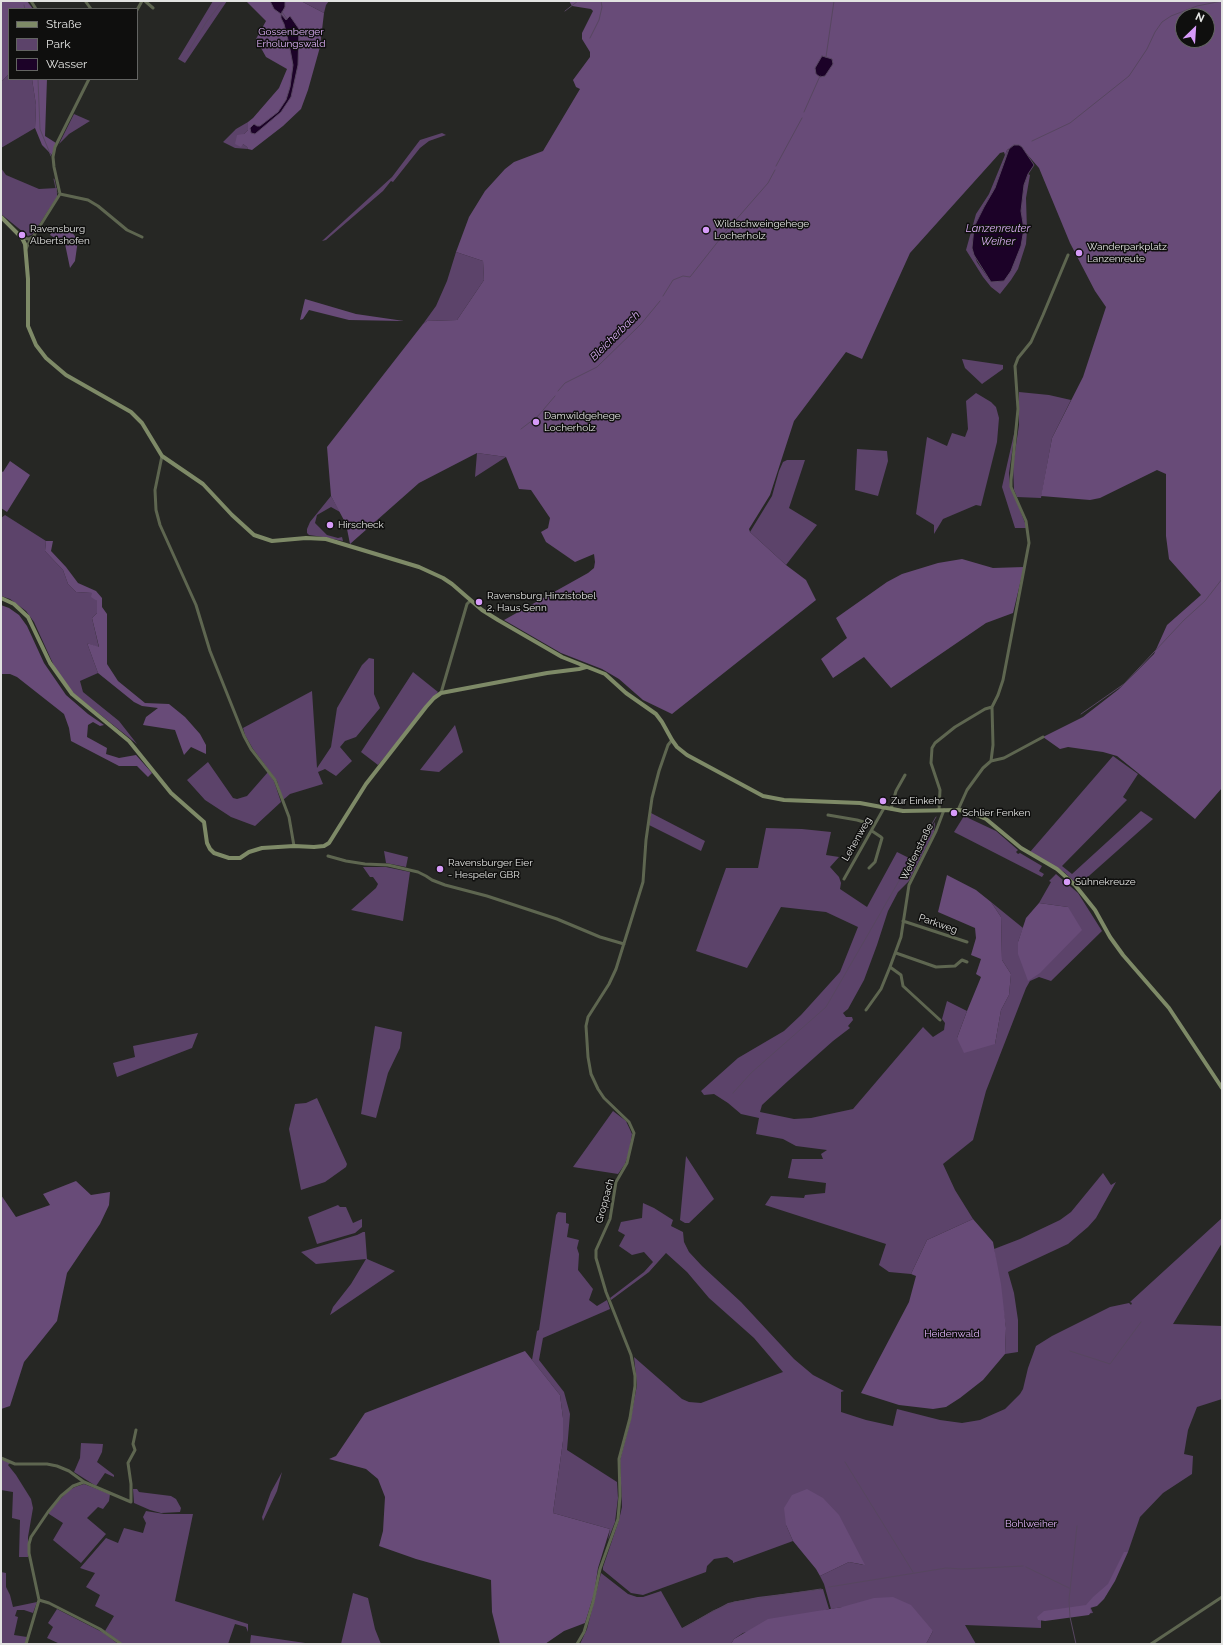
<!DOCTYPE html>
<meta charset="utf-8">
<style>
body{margin:0}
#map{position:relative;width:1223px;height:1645px;overflow:hidden;background:#262724;font-family:Raleway,sans-serif}
canvas{display:block}
.frame{position:absolute;inset:0;border:2px solid #e2e3e1;pointer-events:none}
.legend{position:absolute;left:8px;top:8px;width:130px;height:72px;box-sizing:border-box;background:#0f0f0e;border:1px solid #636462;margin:0;padding:5px 7px;list-style:none;font-size:12px;color:#e2e3e1}
.legend li{display:flex;align-items:center;gap:8px;height:20px}
.legend b{width:20px;border:1px solid #636462}
.north{position:absolute;left:1175px;top:8px;width:40px;height:40px;box-sizing:border-box;background:#0f0f0e;border:1px solid #636462;border-radius:50%;rotate:25deg;font-size:11px;font-weight:700;line-height:16px;text-align:center;color:#e2e3e1}
.north::after{content:'';display:block;margin:auto;width:14px;height:18px;background:#d79bf9;clip-path:polygon(50% 0,100% 100%,50% 72%,0 100%)}
</style>
<div id="map">
<canvas width="1223" height="1645"></canvas>
<div class="frame"></div>
<ul class="legend">
<li><b style="height:5px;background:#7e8a67"></b>Straße</li>
<li><b style="height:11px;background:#5c436a"></b>Park</li>
<li><b style="height:11px;background:#1c0228"></b>Wasser</li>
</ul>
<div class="north">N</div>
</div>
<script>
const ctx = document.querySelector('canvas').getContext('2d');
ctx.lineJoin = 'round';
function paint(path, color) { ctx.fillStyle = color; ctx.fill(path, 'evenodd'); }
const shape = rows => new Path2D(rows.map(r => 'M' + r).join(''));
function stroke(path, color, width, dash) { ctx.strokeStyle = color; ctx.lineWidth = width; ctx.lineCap = dash ? 'butt' : 'round'; ctx.setLineDash(dash || []); ctx.stroke(path); }
function drawText(font, color, halo, rows, align = 'center') {
  ctx.font = font + ' Raleway,sans-serif'; ctx.lineWidth = 3; ctx.setLineDash([]); ctx.textBaseline = 'middle'; ctx.strokeStyle = halo; ctx.fillStyle = color; for (const [text, x, y, turn = 0] of rows) {
    ctx.save(); ctx.translate(x, y); ctx.rotate((+turn || 0) * Math.PI / 180); ctx.textAlign = isNaN(turn) ? turn : align; if (halo) ctx.strokeText(text, 0, 0); ctx.fillText(text, 0, 0); ctx.restore();
  }
}
paint(shape([
 [213,1,227,1,185,63,178,59],
 [301,1,329,1,326,5,324,13],
 [9,74,9,79,32,79,36,105,35,128,1,148,1,82],
 [74,114,90,121,69,134,59,144],
 [248,122,248,130,244,134,243,144,247,147,248,149,235,148,223,142,236,129],
 [442,133,446,135,429,141,420,148,393,182,391,181,383,191,326,240,322,241,392,177,420,140],
 [1009,149,995,188,984,207,974,227,972,248,977,262,991,282,1004,281,1024,229,1021,211,1023,194,1024,185,1028,174,1030,175,1026,198,1027,231,1026,244,1018,269,1011,280,1000,294,991,287,983,277,966,250,976,214,989,194,1007,150],
 [1,168,6,175,39,189,57,188,57,197,33,234,28,236,1,214],
 [456,252,483,261,484,280,457,320,427,321,423,324,436,306,447,281],
 [962,359,1003,365,1003,369,982,384,965,368],
 [1019,392,1049,395,1071,400,1052,438,1041,498,1017,497,1014,490,1013,465,1019,425],
 [976,393,991,402,996,407,999,418,997,442,981,506,976,505,943,519,934,534,934,525,916,514,927,437,947,446,952,433,965,437,968,429,966,401],
 [1016,425,1009,473,1010,484,1027,528,1015,528,1002,487],
 [857,449,887,451,888,461,878,496,855,490],
 [477,453,506,457,475,477],
 [787,460,805,460,789,508,817,525,786,565,750,532,772,496,779,471,783,462],
 [331,496,340,512,331,507,317,515,315,523,327,535,338,538,342,537,343,541,323,537,309,535,307,533,307,529,310,522],
 [5,515,46,541,45,551,63,570,68,584,76,592,92,593,97,601,97,613,92,618,99,648,87,643,98,673,80,681,83,692,119,721,137,744,73,693,55,668,34,622,26,611,10,599,1,596,1,518],
 [369,658,374,659,374,694,380,708,356,737,345,741,340,747,352,761,336,776,325,769,318,772,323,784,290,794,283,800,277,781,253,749,245,735,243,728,312,691,317,768,331,747,337,708,362,665],
 [413,672,438,692,378,765,361,752],
 [455,725,463,752,439,772,420,770],
 [1113,756,1138,774,1123,797,1127,800,1062,866,1072,874,1141,811,1153,819,1081,883,1077,880,1075,882,1064,872,1030,852],
 [208,762,233,798,237,799,247,796,268,772,274,781,281,802,255,826,231,817,205,800,187,780],
 [651,813,705,841,701,851,649,825],
 [964,816,996,831,1018,850,1016,852,1018,854,1020,853,1042,866,1039,871,1044,874,1042,877,954,832],
 [935,822,934,832,909,881,898,892,888,911,877,945,864,980,848,1009,843,1013,846,1017,852,1017,853,1020,848,1026,850,1028,833,1041,788,1081,762,1105,760,1112,794,1119,811,1118,853,1109,923,1027,933,1037,944,1030,945,1023,942,1019,947,1001,967,1011,957,1038,995,1044,1001,1010,1009,995,1011,974,1002,960,1001,917,991,902,1023,928,1018,942,1068,907,1039,903,1051,882,1049,881,1056,874,1078,893,1102,931,1051,981,1039,977,1030,981,1026,988,986,1091,973,1140,943,1164,955,1190,973,1219,927,1240,911,1274,889,1272,879,1265,886,1244,765,1205,771,1196,804,1198,805,1195,825,1193,826,1183,788,1178,792,1159,823,1159,821,1154,827,1150,796,1146,783,1139,756,1134,759,1118,741,1114,728,1103,714,1094,704,1095,701,1091,738,1058,784,1031,801,1015,840,972,858,927,826,912,781,907,747,968,696,951,726,868,758,868,766,828,802,829,831,832,826,855,839,857,830,867,839,877,841,883,840,889,867,907,897,852,913,860],
 [384,851,408,857,406,867,386,863],
 [363,867,386,867,410,872,403,921,351,910,376,888,378,884,373,877,370,877],
 [375,1026,402,1032,400,1048,388,1073,376,1118,361,1114],
 [198,1033,192,1048,117,1077,113,1063,135,1057,133,1046],
 [317,1098,347,1164,346,1167,325,1182,301,1190,289,1129,295,1104,306,1103],
 [613,1111,626,1121,632,1134,629,1152,625,1164,618,1174,573,1167],
 [686,1156,714,1199,689,1223,685,1223,680,1220],
 [1103,1173,1111,1185,1116,1182,1096,1218,1088,1227,1068,1244,1008,1272,1014,1293,1018,1320,1018,1352,1005,1354,1006,1328,994,1249,1020,1239,1060,1220,1071,1212],
 [643,1203,654,1208,673,1220,671,1226,683,1232,684,1242,689,1252,702,1266,741,1302,794,1359,813,1375,844,1391,841,1392,841,1412,866,1420,893,1426,897,1409,940,1420,962,1423,980,1420,1005,1409,1020,1394,1023,1389,1028,1368,1036,1346,1052,1336,1110,1307,1129,1303,1131,1305,1132,1303,1130,1302,1222,1218,1222,1243,1173,1324,1222,1326,1222,1399,1197,1407,1188,1430,1184,1454,1193,1456,1192,1474,1163,1493,1140,1517,1128,1552,1125,1552,1106,1595,1090,1606,1093,1613,1041,1619,1041,1628,965,1625,976,1644,926,1644,933,1631,842,1607,831,1609,824,1584,820,1576,849,1562,864,1565,786,1525,793,1541,733,1563,733,1561,727,1557,714,1559,707,1566,706,1572,643,1595,631,1593,603,1570,603,1567,619,1520,622,1507,620,1460,630,1422,637,1385,634,1357,682,1399,689,1402,701,1403,783,1372,754,1338,709,1298,687,1272,666,1253,649,1272,611,1300,610,1298,644,1272,653,1262,644,1252,632,1255,619,1246,625,1235,618,1231,621,1222,642,1218],
 [338,1205,340,1207,346,1207,353,1223,362,1219,362,1227,355,1233,317,1244,308,1217],
 [558,1212,566,1213,566,1223,569,1224,567,1237,579,1240,577,1248,579,1254,578,1270,593,1289,589,1300,597,1306,607,1300,610,1309,543,1338,539,1360,564,1392,570,1414,567,1450,617,1482,618,1498,615,1522,608,1540,610,1529,553,1513,563,1441,563,1418,560,1395,532,1360,537,1331,539,1330,556,1215],
 [363,1232,365,1232,367,1259,395,1271,330,1315,333,1307,351,1284,366,1259,316,1264,301,1252,357,1235],
 [81,1443,103,1444,102,1452,97,1462,114,1475,114,1477,105,1473,96,1486,74,1472,80,1458],
 [1,1459,10,1463,8,1465,16,1475,31,1499,33,1508,28,1537,28,1557,19,1557,20,1520,12,1518,13,1492,1,1490],
 [282,1472,277,1491,263,1521,262,1517,271,1492],
 [84,1484,110,1494,109,1501,103,1509,98,1507,87,1518,106,1534,81,1563,53,1540,63,1523,49,1514,49,1511,68,1491,75,1487],
 [133,1489,137,1489,139,1492,171,1496,176,1499,181,1508,180,1512,161,1513,150,1510,134,1503],
 [146,1511,164,1514,193,1514,175,1601,248,1624,248,1632,246,1627,235,1624,228,1644,122,1644,105,1631,114,1616,95,1606,100,1595,86,1587,95,1573,80,1568,106,1538,118,1543,124,1528,143,1533,146,1523,143,1517],
 [1,1572,6,1573,6,1587,10,1595,13,1607,37,1602,33,1613,24,1610,17,1610,15,1616,18,1617,14,1635,27,1637,25,1644,1,1644],
 [601,1573,628,1594,637,1597,643,1597,661,1591,682,1628,728,1603,758,1597,823,1589,829,1609,743,1633,734,1639,731,1644,580,1644,587,1629],
 [353,1593,368,1598,375,1629,381,1644,341,1644],
 [57,1609,104,1633,118,1644,60,1644,47,1638,53,1627,48,1623],
 [251,1635,312,1644,250,1644]
]), '#5c436a');
paint(shape([
 [1,1,27,1,33,9,9,9,9,74,1,82],
 [246,1,301,1,324,13,320,47,308,90,301,109,283,126,252,150,248,149,247,147,243,144,241,147,235,144,237,135,244,134,248,130,248,122,253,118,279,88,287,69,266,57,256,39,266,21],
 [569,1,1222,1,1222,788,1195,819,1117,756,1103,752,1068,747,1060,749,1043,737,1083,717,1119,689,1154,654,1167,625,1201,595,1169,559,1166,536,1166,474,1157,470,1100,498,1090,500,1041,496,1052,438,1083,377,1106,307,1095,291,1070,243,1039,168,1019,145,1014,145,1007,150,1005,155,1004,152,1000,153,910,253,862,359,846,352,794,421,770,495,749,529,750,532,786,565,806,580,816,600,672,714,643,700,619,679,602,669,561,653,504,620,588,573,594,568,595,562,594,554,575,562,546,542,541,532,548,528,550,518,531,490,519,489,506,457,477,453,419,483,350,544,346,524,331,496,327,447,423,324,427,321,457,320,484,280,483,261,456,252,469,217,485,191,505,169,514,162,543,151,580,89,576,87,573,80,590,57,590,52,582,39,582,33,593,11,591,9,572,6],
 [1183,16,1207,16,1207,40,1183,40],
 [32,79,47,79,45,136,56,143,52,155,42,145,35,128,36,105],
 [61,226,71,231,78,240,75,261,70,268,65,244,50,235,53,229],
 [305,299,356,314,404,321,349,320,309,310,303,319,300,320],
 [10,461,30,475,7,512,1,508,1,471,3,472],
 [46,541,53,541,51,551,66,567,78,583,96,591,102,598,102,607,107,614,107,664,118,681,145,703,169,704,185,717,200,734,206,745,206,754,191,747,184,755,175,730,143,725,146,717,158,708,142,706,134,702,98,673,87,643,99,647,92,618,97,613,97,601,91,597,92,593,76,592,68,584,63,570,45,551],
 [962,559,993,568,1024,567,1013,613,986,623,891,688,864,657,833,678,821,659,847,638,836,618,887,582,902,574,938,563],
 [1,605,9,608,19,615,27,626,44,663,66,695,88,714,104,725,100,726,93,722,88,725,87,737,107,748,106,754,119,758,136,755,152,773,148,777,137,766,119,766,71,741,69,728,64,714,17,677,10,674,1,674],
 [947,875,976,890,991,902,1001,917,1002,960,1011,974,1009,995,1001,1010,995,1044,964,1053,957,1038,967,1011,981,977,976,974,981,959,971,955,976,938,975,928,938,912],
 [1039,903,1068,907,1082,930,1040,973,1028,981,1018,954,1018,942,1026,918],
 [76,1181,91,1195,110,1192,109,1205,100,1224,67,1273,57,1321,24,1362,10,1406,1,1409,1,1195,16,1217,50,1205,43,1194],
 [973,1219,993,1242,1001,1284,1006,1328,1005,1354,983,1380,960,1398,946,1407,933,1409,899,1405,861,1393,909,1302,916,1276,911,1274,927,1240],
 [525,1351,560,1395,563,1418,563,1441,553,1513,610,1529,598,1568,594,1594,585,1623,564,1631,545,1644,500,1644,492,1612,491,1580,416,1559,379,1546,383,1531,385,1497,378,1479,366,1469,329,1459,336,1456,365,1413],
 [807,1489,823,1498,839,1515,865,1565,849,1562,820,1576,816,1569,793,1541,786,1525,784,1508,792,1495],
 [1124,1552,1128,1552,1115,1581,1104,1599,1097,1606,1090,1608,1091,1612,1089,1615,1045,1621,1038,1620,1037,1617,1044,1611,1086,1605,1093,1597,1108,1584],
 [893,1597,911,1605,933,1631,926,1644,731,1644,734,1639,768,1619,842,1607,874,1598]
]), '#684b78');
const water = shape([
 [270,1,285,1,285,7,281,14,286,20,290,16,299,29,298,65,291,97,281,112,255,134,251,133,250,128,254,124,257,126,260,126,278,112,286,100,290,87,293,65,289,44,284,24,281,18,281,14,274,9,270,1],
 [822,56,832,59,833,64,825,76,820,77,816,74,815,68,822,56],
 [1014,145,1019,145,1022,147,1034,165,1028,174,1024,185,1021,211,1024,229,1021,246,1011,271,1004,281,991,282,974,255,972,248,974,227,984,207,995,188,1009,149,1014,145]
]);
paint(water, '#1c0228');
stroke(water, '#574660', 1);
stroke(shape([
 [24,5,25,9],
 [565,11,578,1],
 [282,12,287,19],
 [590,38,599,20,602,7,601,1],
 [188,52,207,21,223,1],
 [826,57,834,1],
 [38,79,40,129,51,156],
 [804,112,820,76],
 [1032,141,1070,123,1129,76,1147,49,1155,32,1162,22,1171,16,1197,6,1222,1],
 [776,166,802,118],
 [54,179,57,193],
 [663,296,673,280,683,276,690,277,727,230,768,183,775,170],
 [558,391,565,383,597,367,641,324,660,301],
 [521,429,538,416,555,396],
 [1081,714,1124,684,1184,620,1205,601,1222,579],
 [733,1093,751,1073,826,1007,936,817],
 [1070,1351,1110,1364,1141,1322],
 [845,1462,913,1572],
 [1026,1567,1069,1588],
 [829,1587,946,1568,962,1569,1023,1566],
 [684,1628,713,1611,734,1602,821,1589],
 [1076,1644,1070,1617,1069,1600,1077,1526]
]), '#574660', 1);
stroke(shape([
 [31,1,36,9],
 [145,1,153,8],
 [86,2,91,9],
 [137,10,142,1],
 [60,194,88,200,98,206,127,230,142,237],
 [22,238,29,239,33,237,60,194,54,167,53,157,55,147,89,79],
 [26,249,31,238],
 [162,456,155,490,156,510,160,525,196,605,210,651,244,736,251,749,275,780,289,817,294,846],
 [441,693,467,604,470,601],
 [991,761,1004,758,1043,737],
 [891,809,896,791,905,775],
 [939,810,940,790,931,763,932,748,935,743,955,727,985,709,992,707],
 [958,810,967,790,983,768,991,761,993,745,992,707,998,695,1003,680,1029,543,1026,521,1011,487,1011,480,1018,409,1015,366,1018,358,1031,342,1043,315,1068,255],
 [828,815,857,820,874,825],
 [328,856,346,861,365,864,388,865,418,872,426,876,432,880,445,885,487,896,557,919,600,937,624,944],
 [869,868,875,862,882,838,881,837,872,831],
 [844,879,884,808],
 [903,921,967,942],
 [896,953,936,967,955,966,962,960,967,962],
 [866,1010,881,989,890,967],
 [940,1020,903,986,901,975,890,967,901,937,909,885,936,831,944,810],
 [1,1458,15,1464,47,1464,57,1466,69,1471,84,1482,131,1502,131,1484,128,1463,135,1450,133,1444,136,1430],
 [39,1600,49,1603,100,1629,121,1644],
 [26,1644,39,1600,29,1553,29,1544,31,1537,48,1512,61,1496,73,1486,84,1482],
 [577,1644,584,1632,593,1602,600,1569,618,1519,620,1496,619,1459,630,1418,635,1386,635,1376,631,1355,606,1292,596,1258,596,1250,610,1219,616,1182,627,1163,634,1133,629,1122,604,1098,598,1089,591,1074,588,1057,586,1026,588,1017,609,984,616,969,643,882,646,840,652,798,659,771,668,745,672,740],
 [1151,1644,1222,1597]
]), '#5e6650', 3);
stroke(shape([
 [1,217,22,238,25,244,28,279,28,326,36,345,46,358,66,375,131,412,142,423,162,456,203,484,232,515,254,535,272,541,306,538,326,539,419,567,443,578,452,584,482,610,498,620,562,657,605,674,626,693,656,714,662,722,672,740,677,747,687,755,763,796,784,800,860,803,903,811,958,810,967,811,986,819,1021,848,1057,869,1075,885,1095,910,1110,937,1123,955,1169,1008,1222,1088],
 [1,598,14,604,28,617,50,663,72,694,129,741,171,793,204,822,207,843,210,849,214,853,229,858,240,858,249,852,262,848,294,846,314,847,324,846,329,843,366,784,426,707,434,698,441,693,547,673,579,669,586,667]
]), '#7e8a67', 4);
for (const [x, y, r, color] of [
 [706,230,4,"#d79bf9"],
 [22,235,4,"#d79bf9"],
 [1079,253,4,"#d79bf9"],
 [536,422,4,"#d79bf9"],
 [330,525,4,"#d79bf9"],
 [479,602,4,"#d79bf9"],
 [883,801,4,"#d79bf9"],
 [954,813,4,"#d79bf9"],
 [440,869,4,"#d79bf9"],
 [1067,882,4,"#d79bf9"]
]) { const dot = new Path2D(); dot.arc(x, y, r, 0, 2 * Math.PI); ctx.fillStyle = color; ctx.fill(dot); stroke(dot, '#0f0f0e', 1.5); }
drawText('10px', '#e2b4fc', '#0f0f0e', [
 ["Gossenberger",291,32],
 ["Erholungswald",291,44],
 ["Heidenwald",952,1334],
 ["Bohlweiher",1031,1524]
]);
drawText('10px', '#e2e3e1', '#0f0f0e', [
 ["Wildschweingehege",714,224],
 ["Locherholz",714,236],
 ["Ravensburg",30,229],
 ["Albertshofen",30,241],
 ["Wanderparkplatz",1087,247],
 ["Lanzenreute",1087,259],
 ["Damwildgehege",544,416],
 ["Locherholz",544,428],
 ["Hirscheck",338,525],
 ["Ravensburg Hinzistobel",487,596],
 ["2, Haus Senn",487,608],
 ["Zur Einkehr",891,801],
 ["Schlier Fenken",962,813],
 ["Ravensburger Eier",448,863],
 ["- Hespeler GBR",448,875],
 ["Sühnekreuze",1075,882]
], 'left');
drawText('10px', '#e2e3e1', '#0f0f0e', [
 ["Lehenweg",857,839,-60],
 ["Welfenstraße",917,852,-64],
 ["Parkweg",938,924,19],
 ["Groppach",605,1201,-75]
]);
drawText('italic 11px', '#daadf4', '#0f0f0e', [
 ["Lanzenreuter",998,229],
 ["Weiher",998,242],
 ["Bleicherbach",615,336,-45]
]);
</script>
